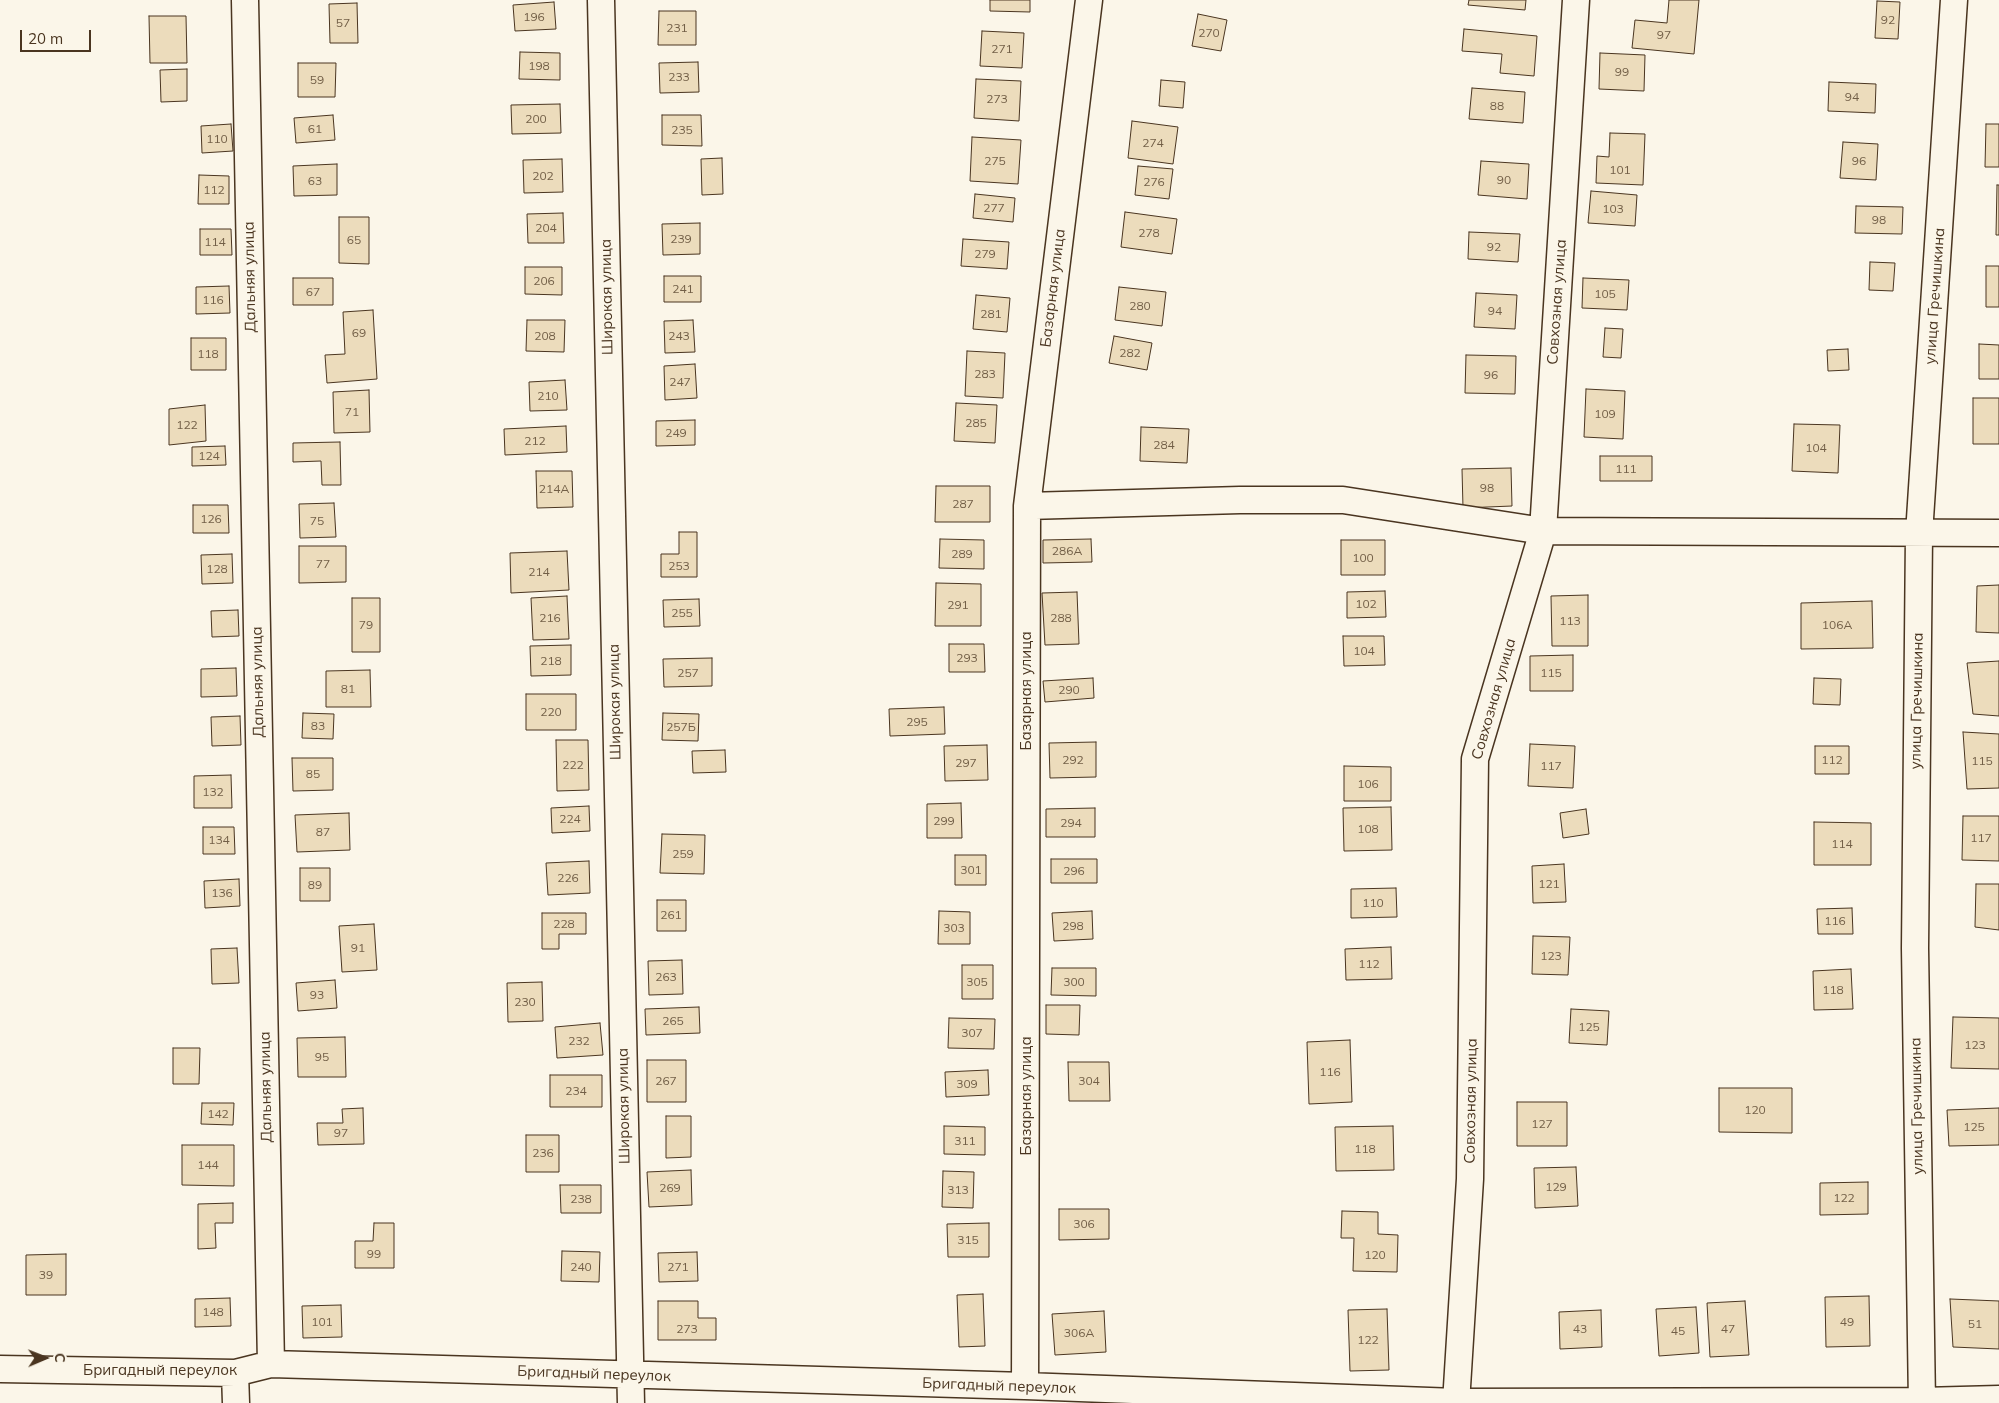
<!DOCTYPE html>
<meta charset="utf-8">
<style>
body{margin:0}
#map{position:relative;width:1999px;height:1403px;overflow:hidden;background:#fbf6e9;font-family:Mulish,sans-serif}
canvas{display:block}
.north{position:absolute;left:20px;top:1333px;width:50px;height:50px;-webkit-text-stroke:4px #fbf6e9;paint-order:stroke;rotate:89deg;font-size:14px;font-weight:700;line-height:20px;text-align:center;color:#4a3520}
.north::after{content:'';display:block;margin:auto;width:18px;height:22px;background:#4a3520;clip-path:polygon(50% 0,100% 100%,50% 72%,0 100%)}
.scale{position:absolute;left:20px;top:30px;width:71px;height:22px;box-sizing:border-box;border:2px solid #4a3520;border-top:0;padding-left:6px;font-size:15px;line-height:18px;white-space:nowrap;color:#4a3520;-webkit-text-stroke:4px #fbf6e9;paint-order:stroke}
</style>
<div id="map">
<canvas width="1999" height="1403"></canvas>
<div class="north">С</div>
<div class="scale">20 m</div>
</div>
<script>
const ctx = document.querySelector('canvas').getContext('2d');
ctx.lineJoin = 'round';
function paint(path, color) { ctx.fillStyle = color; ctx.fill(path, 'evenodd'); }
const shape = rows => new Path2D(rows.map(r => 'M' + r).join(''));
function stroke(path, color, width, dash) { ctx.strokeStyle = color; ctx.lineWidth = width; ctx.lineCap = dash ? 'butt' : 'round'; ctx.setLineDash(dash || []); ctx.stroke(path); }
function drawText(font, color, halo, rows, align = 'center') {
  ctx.font = font + ' Mulish,sans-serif'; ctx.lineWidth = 4; ctx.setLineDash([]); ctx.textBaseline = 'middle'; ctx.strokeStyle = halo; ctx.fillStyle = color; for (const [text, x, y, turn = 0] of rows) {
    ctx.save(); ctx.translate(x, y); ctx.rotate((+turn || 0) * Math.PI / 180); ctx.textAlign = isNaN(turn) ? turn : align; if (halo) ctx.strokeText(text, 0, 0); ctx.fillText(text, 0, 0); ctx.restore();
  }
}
const building = shape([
 [990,0,1030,0,1030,12,990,11,990,0],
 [1469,0,1526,0,1525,10,1468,5,1469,0],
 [1669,0,1699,0,1694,54,1632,48,1635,20,1667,23,1669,0],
 [1877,1,1900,2,1898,39,1875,38,1877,1],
 [554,2,556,29,515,31,513,5,554,2],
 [357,3,358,43,330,43,329,4,357,3],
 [659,11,696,11,696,45,658,45,659,11],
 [1198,14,1227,20,1221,51,1192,46,1198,14],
 [149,16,186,16,187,63,150,63,149,16],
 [1464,29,1537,36,1534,76,1500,73,1502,54,1462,51,1464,29],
 [982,31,1024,33,1022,68,980,66,982,31],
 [520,52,560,53,560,80,519,79,520,52],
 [1600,53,1645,55,1644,91,1599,89,1600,53],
 [698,62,699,92,660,93,659,63,698,62],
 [298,63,336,63,335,97,298,97,298,63],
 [187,69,187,101,161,102,160,70,187,69],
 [976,79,1021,81,1019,121,974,118,976,79],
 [1161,80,1185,82,1183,108,1159,106,1161,80],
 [1829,82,1876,84,1875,113,1828,111,1829,82],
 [1472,88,1525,92,1523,123,1469,119,1472,88],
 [560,104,561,133,512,134,511,105,560,104],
 [333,115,335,140,296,143,294,118,333,115],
 [662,115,701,115,702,146,662,145,662,115],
 [1132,121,1178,127,1173,164,1128,158,1132,121],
 [231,124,233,151,202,153,201,126,231,124],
 [1986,124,1999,124,1999,167,1985,167,1986,124],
 [1610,133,1645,134,1643,185,1596,183,1597,156,1609,157,1610,133],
 [972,137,1021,140,1018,184,970,181,972,137],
 [1843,142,1878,144,1876,180,1840,178,1843,142],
 [722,158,723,194,702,195,701,159,722,158],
 [562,159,563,192,524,193,523,160,562,159],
 [1481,161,1529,164,1527,199,1478,195,1481,161],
 [337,164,337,195,294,196,293,166,337,164],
 [1138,166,1173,169,1169,199,1135,195,1138,166],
 [199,175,229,176,229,204,198,204,199,175],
 [1997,185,1999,185,1999,235,1996,235,1997,185],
 [1591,191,1637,195,1635,226,1588,223,1591,191],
 [975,194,1015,198,1013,222,973,218,975,194],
 [1856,206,1903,207,1902,234,1855,233,1856,206],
 [1125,212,1177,219,1172,254,1121,247,1125,212],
 [563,213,564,243,528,243,527,214,563,213],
 [339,217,369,217,369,264,339,263,339,217],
 [700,223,700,254,663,255,662,224,700,223],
 [200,229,231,229,232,255,200,255,200,229],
 [1469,232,1520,234,1518,262,1468,259,1469,232],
 [963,239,1009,242,1007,269,961,266,963,239],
 [1870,262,1895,263,1893,291,1869,290,1870,262],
 [1986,266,1999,266,1999,307,1986,307,1986,266],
 [525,267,562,267,562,295,525,294,525,267],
 [664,276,701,276,701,302,664,302,664,276],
 [293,278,333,278,333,305,293,305,293,278],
 [1583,278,1629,280,1627,310,1582,308,1583,278],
 [229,286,230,313,196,314,196,287,229,286],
 [1119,287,1166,292,1162,326,1115,320,1119,287],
 [1476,293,1517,295,1515,329,1474,327,1476,293],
 [976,295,1010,298,1007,332,973,329,976,295],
 [373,310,377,379,327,383,325,355,345,354,343,312,373,310],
 [527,320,565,320,564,352,526,351,527,320],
 [693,320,695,352,665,353,664,321,693,320],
 [1605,328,1623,329,1621,358,1603,357,1605,328],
 [1114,336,1152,343,1147,370,1109,363,1114,336],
 [191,338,226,338,226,370,191,370,191,338],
 [1979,344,1999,345,1999,379,1979,379,1979,344],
 [1848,349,1849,370,1828,371,1827,350,1848,349],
 [967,351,1005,353,1003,398,965,396,967,351],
 [1466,355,1516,356,1515,394,1465,393,1466,355],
 [695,364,697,398,665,400,664,366,695,364],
 [565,380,567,410,530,411,529,382,565,380],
 [1586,389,1625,391,1623,439,1584,437,1586,389],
 [369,390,370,432,334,433,333,392,369,390],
 [1973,398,1999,398,1999,444,1973,444,1973,398],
 [956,403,997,405,995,443,954,441,956,403],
 [205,405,206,441,169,445,169,409,205,405],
 [695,420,695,445,656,446,656,421,695,420],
 [1794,424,1840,425,1838,473,1792,471,1794,424],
 [566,426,567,452,505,455,504,429,566,426],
 [1141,427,1189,429,1187,463,1140,461,1141,427],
 [340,442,341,485,322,485,321,461,293,462,293,443,340,442],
 [225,446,226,465,192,466,192,447,225,446],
 [1600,456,1652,456,1652,481,1600,481,1600,456],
 [1511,468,1512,506,1463,508,1462,469,1511,468],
 [536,471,572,471,573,507,537,508,536,471],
 [936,486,990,486,990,522,935,522,936,486],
 [334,503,336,537,300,538,299,504,334,503],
 [193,505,228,505,229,533,193,533,193,505],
 [679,532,697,532,697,577,661,577,661,554,679,554,679,532],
 [940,539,984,540,984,569,939,568,940,539],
 [1091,539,1092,562,1043,563,1043,540,1091,539],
 [1341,540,1385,540,1385,575,1341,575,1341,540],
 [299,546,346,546,346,582,299,583,299,546],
 [567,551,569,590,511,593,510,553,567,551],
 [232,554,233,583,202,584,201,555,232,554],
 [936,583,981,584,981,626,935,626,936,583],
 [1999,585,1999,633,1976,632,1977,586,1999,585],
 [1385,591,1386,617,1347,618,1347,592,1385,591],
 [1077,592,1079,644,1045,645,1042,593,1077,592],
 [1588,595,1588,646,1552,646,1551,596,1588,595],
 [567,596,569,639,533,640,531,598,567,596],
 [352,598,380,598,380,652,352,652,352,598],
 [699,599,700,626,664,627,663,600,699,599],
 [1872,601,1873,648,1801,649,1801,603,1872,601],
 [238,610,239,636,212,637,211,611,238,610],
 [1343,636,1384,636,1385,665,1344,666,1343,636],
 [949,644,984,644,985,672,949,672,949,644],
 [571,645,571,675,531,676,530,646,571,645],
 [1573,655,1573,691,1530,691,1530,656,1573,655],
 [712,658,712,686,664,687,663,659,712,658],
 [1999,661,1999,716,1973,714,1967,663,1999,661],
 [236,668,237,696,201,697,201,669,236,668],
 [370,670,371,707,326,707,326,671,370,670],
 [1093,678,1094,698,1045,702,1043,681,1093,678],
 [1814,678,1841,679,1840,705,1813,704,1814,678],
 [526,694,576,694,576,730,526,730,526,694],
 [944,707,945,734,890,736,889,709,944,707],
 [303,713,334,714,333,739,302,738,303,713],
 [663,713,699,714,698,741,662,740,663,713],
 [240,716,241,745,212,746,211,717,240,716],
 [1963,732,1999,734,1999,788,1967,789,1963,732],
 [556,740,588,740,589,790,557,791,556,740],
 [1096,742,1096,777,1050,778,1049,743,1096,742],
 [1530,744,1575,746,1573,788,1528,786,1530,744],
 [987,745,988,780,945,781,944,746,987,745],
 [1815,746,1849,746,1849,774,1815,774,1815,746],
 [725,750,726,772,693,773,692,751,725,750],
 [292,758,333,758,333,790,293,791,292,758],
 [1344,766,1391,767,1391,801,1344,801,1344,766],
 [231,775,232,808,194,808,194,776,231,775],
 [961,803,962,838,927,838,927,804,961,803],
 [589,806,590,831,552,833,551,808,589,806],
 [1391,807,1392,850,1344,851,1343,808,1391,807],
 [1095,808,1095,837,1046,837,1046,809,1095,808],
 [1586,809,1589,834,1563,838,1560,813,1586,809],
 [349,813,350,850,297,852,295,815,349,813],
 [1963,816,1999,816,1999,861,1962,860,1963,816],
 [1814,822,1871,823,1871,865,1814,865,1814,822],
 [203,827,234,827,235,854,203,854,203,827],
 [662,834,705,835,704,874,660,873,662,834],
 [955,855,986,855,986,885,955,885,955,855],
 [1051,859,1097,859,1097,883,1051,883,1051,859],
 [589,861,590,893,548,895,546,863,589,861],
 [1564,864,1566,902,1533,903,1532,866,1564,864],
 [300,868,330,868,330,901,300,901,300,868],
 [239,879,240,906,205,908,204,881,239,879],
 [1976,884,1999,884,1999,930,1975,927,1976,884],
 [1396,888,1397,917,1351,918,1351,889,1396,888],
 [657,900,686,900,686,931,657,931,657,900],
 [1852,908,1853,934,1818,934,1817,909,1852,908],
 [939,911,970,912,970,944,938,944,939,911],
 [1092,911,1093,939,1054,941,1052,913,1092,911],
 [542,913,586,913,586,934,559,934,559,949,542,949,542,913],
 [374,924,377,970,342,972,339,926,374,924],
 [1533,936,1570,937,1568,975,1532,974,1533,936],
 [1391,947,1392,979,1346,980,1345,949,1391,947],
 [237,948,239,983,212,984,211,949,237,948],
 [682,960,683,994,649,995,648,961,682,960],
 [962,965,993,965,993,999,962,999,962,965],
 [1052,968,1096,968,1096,996,1051,995,1052,968],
 [1851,969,1853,1009,1814,1010,1813,971,1851,969],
 [335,980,337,1008,298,1011,296,983,335,980],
 [542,982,543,1021,508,1022,507,983,542,982],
 [1046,1005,1080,1005,1079,1035,1046,1034,1046,1005],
 [699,1007,700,1033,646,1035,645,1009,699,1007],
 [1571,1009,1609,1011,1607,1045,1569,1043,1571,1009],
 [1953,1017,1999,1018,1999,1069,1951,1068,1953,1017],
 [949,1018,995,1019,994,1049,948,1048,949,1018],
 [600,1023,603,1055,557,1058,555,1027,600,1023],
 [345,1037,346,1077,298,1077,297,1038,345,1037],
 [1350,1040,1352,1102,1309,1104,1307,1042,1350,1040],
 [173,1048,200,1048,199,1084,173,1084,173,1048],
 [647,1060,686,1060,686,1102,647,1102,647,1060],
 [1068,1062,1109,1062,1110,1101,1069,1101,1068,1062],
 [988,1070,989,1095,946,1097,945,1072,988,1070],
 [550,1075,602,1075,602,1107,550,1107,550,1075],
 [1719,1088,1792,1088,1792,1133,1719,1132,1719,1088],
 [1517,1102,1567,1102,1567,1146,1517,1146,1517,1102],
 [202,1103,234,1103,233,1125,201,1124,202,1103],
 [363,1108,364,1144,318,1145,317,1123,343,1123,342,1109,363,1108],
 [1999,1108,1999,1145,1949,1146,1947,1110,1999,1108],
 [666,1116,691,1116,691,1157,666,1158,666,1116],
 [944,1126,985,1127,985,1155,944,1154,944,1126],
 [1393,1126,1394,1170,1336,1171,1335,1127,1393,1126],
 [526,1135,559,1135,559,1172,526,1172,526,1135],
 [182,1145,234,1145,234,1186,182,1185,182,1145],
 [1576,1167,1578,1206,1535,1208,1534,1168,1576,1167],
 [691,1170,692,1205,649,1207,647,1172,691,1170],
 [943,1171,974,1172,973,1208,942,1207,943,1171],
 [1868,1182,1868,1214,1820,1215,1820,1183,1868,1182],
 [560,1185,601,1185,601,1213,561,1213,560,1185],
 [233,1203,233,1223,215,1223,216,1248,198,1249,198,1204,233,1203],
 [1059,1209,1109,1209,1109,1239,1059,1240,1059,1209],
 [1342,1211,1378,1212,1378,1234,1398,1235,1397,1272,1353,1271,1354,1238,1341,1238,1342,1211],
 [374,1223,394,1223,394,1268,355,1268,355,1241,373,1241,374,1223],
 [989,1223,989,1257,948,1257,947,1224,989,1223],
 [562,1251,600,1252,599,1282,561,1281,562,1251],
 [697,1252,698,1281,659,1282,658,1253,697,1252],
 [66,1254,66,1295,26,1295,26,1255,66,1254],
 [983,1294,985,1346,959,1347,957,1295,983,1294],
 [1869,1296,1870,1346,1826,1347,1825,1297,1869,1296],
 [230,1298,231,1326,195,1327,195,1299,230,1298],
 [1950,1299,1999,1301,1999,1349,1953,1347,1950,1299],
 [658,1301,698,1301,698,1318,716,1318,716,1340,658,1340,658,1301],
 [1745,1301,1749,1355,1710,1357,1707,1303,1745,1301],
 [341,1305,342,1337,303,1338,302,1306,341,1305],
 [1696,1307,1699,1353,1659,1356,1656,1309,1696,1307],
 [1387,1309,1389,1370,1350,1371,1348,1310,1387,1309],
 [1601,1310,1602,1347,1560,1349,1559,1312,1601,1310],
 [1104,1311,1106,1352,1055,1355,1052,1314,1104,1311]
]);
paint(building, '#ecdcbc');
stroke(building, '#4a3520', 1);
const minor = shape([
 [245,0,271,1364],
 [601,0,631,1403],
 [1027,506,1240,500,1343,500,1543,531,1999,533],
 [0,1369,235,1373,271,1364,1025,1386,1456,1402,1922,1401,1999,1399],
 [235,1373,236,1403],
 [1025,1386,1027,506,1089,0],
 [1456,1403,1470,1179,1475,759,1543,531,1576,0],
 [1922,1403,1915,948,1919,534,1954,0]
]);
stroke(minor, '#4a3520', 29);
stroke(minor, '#fbf6e9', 26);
drawText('12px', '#725f47', null, [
 ["196",534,17],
 ["92",1888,20],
 ["57",343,23],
 ["231",677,28],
 ["270",1209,33],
 ["97",1664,35],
 ["271",1002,49],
 ["198",539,66],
 ["99",1622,72],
 ["233",679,77],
 ["59",317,80],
 ["94",1852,97],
 ["273",997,99],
 ["88",1497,106],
 ["200",536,119],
 ["61",315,129],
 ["235",682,130],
 ["110",217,139],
 ["274",1153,143],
 ["275",995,161],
 ["96",1859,161],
 ["101",1620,170],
 ["202",543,176],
 ["90",1504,180],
 ["63",315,181],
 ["276",1154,182],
 ["112",214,190],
 ["277",994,208],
 ["103",1613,209],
 ["98",1879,220],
 ["204",546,228],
 ["278",1149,233],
 ["239",681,239],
 ["65",354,240],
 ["114",215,242],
 ["92",1494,247],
 ["279",985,254],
 ["206",544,281],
 ["241",683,289],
 ["67",313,292],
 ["105",1605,294],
 ["116",213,300],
 ["280",1140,306],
 ["94",1495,311],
 ["281",991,314],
 ["69",359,333],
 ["208",545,336],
 ["243",679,336],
 ["282",1130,353],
 ["118",208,354],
 ["283",985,374],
 ["96",1491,375],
 ["247",680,382],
 ["210",548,396],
 ["71",352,412],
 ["109",1605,414],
 ["285",976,423],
 ["122",187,425],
 ["249",676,433],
 ["212",535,441],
 ["284",1164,445],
 ["104",1816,448],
 ["124",209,456],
 ["111",1626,469],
 ["98",1487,488],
 ["214А",554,489],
 ["287",963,504],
 ["126",211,519],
 ["75",317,521],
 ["286А",1067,551],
 ["289",962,554],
 ["100",1363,558],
 ["77",323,564],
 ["253",679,566],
 ["128",217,569],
 ["214",539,572],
 ["102",1366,604],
 ["291",958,605],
 ["255",682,613],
 ["216",550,618],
 ["288",1061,618],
 ["113",1570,621],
 ["79",366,625],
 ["106А",1837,625],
 ["104",1364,651],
 ["293",967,658],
 ["218",551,661],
 ["257",688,673],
 ["115",1551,673],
 ["81",348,689],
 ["290",1069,690],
 ["220",551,712],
 ["295",917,722],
 ["83",318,726],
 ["257Б",681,727],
 ["292",1073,760],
 ["112",1832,760],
 ["115",1982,761],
 ["297",966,763],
 ["222",573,765],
 ["117",1551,766],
 ["85",313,774],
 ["106",1368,784],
 ["132",213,792],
 ["224",570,819],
 ["299",944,821],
 ["294",1071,823],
 ["108",1368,829],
 ["87",323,832],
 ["117",1981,838],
 ["134",219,840],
 ["114",1842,844],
 ["259",683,854],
 ["301",971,870],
 ["296",1074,871],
 ["226",568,878],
 ["121",1549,884],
 ["89",315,885],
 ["136",222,893],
 ["110",1373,903],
 ["261",671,915],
 ["116",1835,921],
 ["228",564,924],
 ["298",1073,926],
 ["303",954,928],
 ["91",358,948],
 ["123",1551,956],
 ["112",1369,964],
 ["263",666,977],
 ["305",977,982],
 ["300",1074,982],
 ["118",1833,990],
 ["93",317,995],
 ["230",525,1002],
 ["265",673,1021],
 ["125",1589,1027],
 ["307",972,1033],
 ["232",579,1041],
 ["123",1975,1045],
 ["95",322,1057],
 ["116",1330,1072],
 ["267",666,1081],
 ["304",1089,1081],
 ["309",967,1084],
 ["234",576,1091],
 ["120",1755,1110],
 ["142",218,1114],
 ["127",1542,1124],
 ["125",1974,1127],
 ["97",341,1133],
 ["311",965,1141],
 ["118",1365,1149],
 ["236",543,1153],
 ["144",208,1165],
 ["129",1556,1187],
 ["269",670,1188],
 ["313",958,1190],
 ["122",1844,1198],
 ["238",581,1199],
 ["306",1084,1224],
 ["315",968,1240],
 ["99",374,1254],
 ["120",1375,1255],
 ["240",581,1267],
 ["271",678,1267],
 ["39",46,1275],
 ["148",213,1312],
 ["101",322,1322],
 ["49",1847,1322],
 ["51",1975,1324],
 ["273",687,1329],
 ["43",1580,1329],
 ["47",1728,1329],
 ["45",1678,1331],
 ["306А",1079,1333],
 ["122",1368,1340]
]);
drawText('15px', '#4a3520', '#fbf6e9', [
 ["Дальняя улица",250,277,-91],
 ["Базарная улица",1053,288,-83],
 ["улица Гречишкина",1935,296,-86],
 ["Широкая улица",607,297,-91],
 ["Совхозная улица",1557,302,-86],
 ["Дальняя улица",258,682,-91],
 ["Базарная улица",1026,691,-90],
 ["Совхозная улица",1494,699,-74],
 ["улица Гречишкина",1917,701,-89],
 ["Широкая улица",615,702,-91],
 ["Дальняя улица",266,1087,-91],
 ["Базарная улица",1026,1096,-90],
 ["Совхозная улица",1471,1101,-89],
 ["Широкая улица",624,1106,-91],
 ["улица Гречишкина",1917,1106,-91],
 ["Бригадный переулок",160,1370],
 ["Бригадный переулок",594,1374,2],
 ["Бригадный переулок",999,1386,2]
]);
</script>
